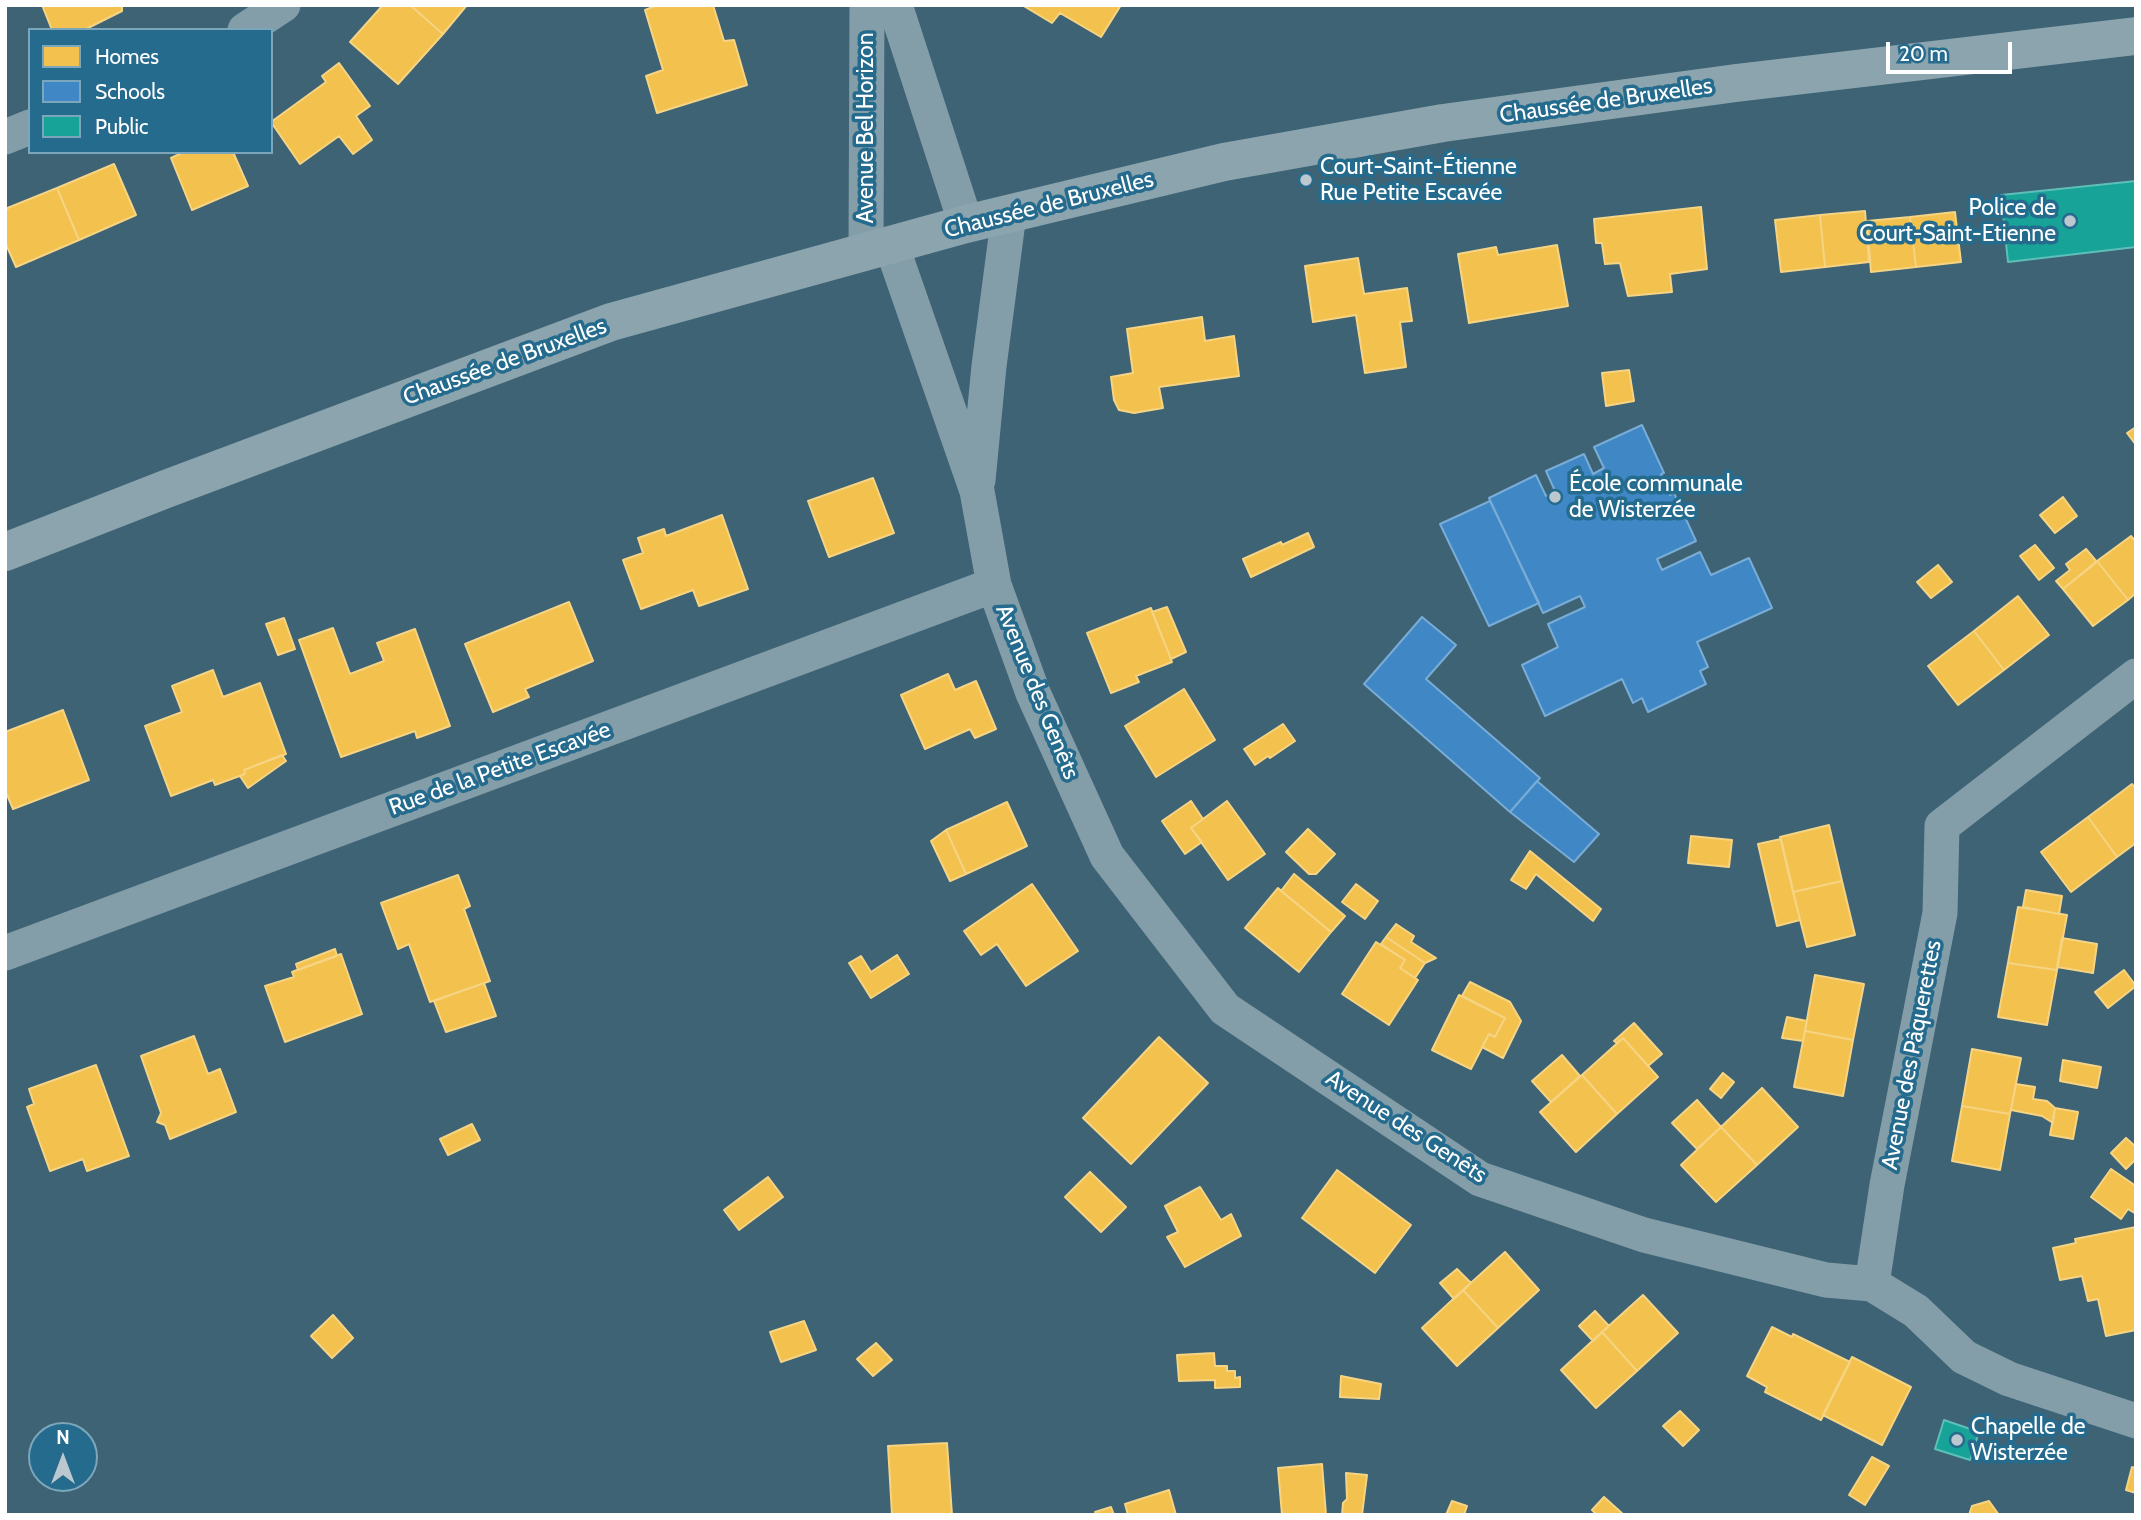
<!DOCTYPE html>
<meta charset="utf-8">
<style>
body{margin:0}
#map{position:relative;width:2141px;height:1520px;overflow:hidden;background:#3d6375;font-family:Cabin,sans-serif}
canvas{display:block}
.frame{position:absolute;inset:0;border:7px solid #fff;pointer-events:none}
.legend{position:absolute;left:28px;top:28px;width:245px;height:126px;box-sizing:border-box;background:#256b8d;border:2px solid #7ca6bb;margin:0;padding:9px 12px;list-style:none;font-size:21px;color:#fff}
.legend li{display:flex;align-items:center;gap:14px;height:35px}
.legend b{width:35px;border:2px solid #7ca6bb}
.north{position:absolute;left:28px;top:1422px;width:70px;height:70px;box-sizing:border-box;background:#256b8d;border:2px solid #7ca6bb;border-radius:50%;rotate:0deg;font-size:19px;font-weight:700;line-height:28px;text-align:center;color:#fff}
.north::after{content:'';display:block;margin:auto;width:24px;height:32px;background:#bbc8cf;clip-path:polygon(50% 0,100% 100%,50% 72%,0 100%)}
.scale{position:absolute;left:1886px;top:42px;width:126px;height:32px;box-sizing:border-box;border:4px solid #fff;border-top:0;padding-left:9px;font-size:21px;line-height:24px;white-space:nowrap;color:#fff;-webkit-text-stroke:5px #256b8d;paint-order:stroke}
</style>
<div id="map">
<canvas width="2141" height="1520"></canvas>
<div class="frame"></div>
<ul class="legend">
<li><b style="height:19px;background:#f2c14e"></b>Homes</li>
<li><b style="height:19px;background:#3f88c5"></b>Schools</li>
<li><b style="height:19px;background:#17a398"></b>Public</li>
</ul>
<div class="north">N</div>
<div class="scale">20 m</div>
</div>
<script>
const ctx = document.querySelector('canvas').getContext('2d');
ctx.lineJoin = 'round';
function paint(path, color) { ctx.fillStyle = color; ctx.fill(path, 'evenodd'); }
const shape = rows => new Path2D(rows.map(r => 'M' + r).join(''));
function stroke(path, color, width, dash) { ctx.strokeStyle = color; ctx.lineWidth = width; ctx.lineCap = dash ? 'butt' : 'round'; ctx.setLineDash(dash || []); ctx.stroke(path); }
function drawText(font, color, halo, rows, align = 'center') {
  ctx.font = font + ' Cabin,sans-serif'; ctx.lineWidth = 7; ctx.setLineDash([]); ctx.textBaseline = 'middle'; ctx.strokeStyle = halo; ctx.fillStyle = color; for (const [text, x, y, turn = 0] of rows) {
    ctx.save(); ctx.translate(x, y); ctx.rotate((+turn || 0) * Math.PI / 180); ctx.textAlign = isNaN(turn) ? turn : align; if (halo) ctx.strokeText(text, 0, 0); ctx.fillText(text, 0, 0); ctx.restore();
  }
}
const homes = shape([
 [42,5,122,5,122,11,84,30,52,30,42,5],
 [383,5,410,5,443,34,398,84,350,42,383,5],
 [410,5,467,5,443,34,410,5],
 [658,5,713,5,724,41,734,40,747,85,657,113,646,76,663,70,645,10,658,5],
 [1022,5,1121,5,1101,37,1060,13,1052,23,1022,5],
 [339,63,370,106,356,116,372,140,353,154,339,136,300,164,271,122,326,82,322,76,339,63],
 [184,152,233,152,248,186,192,210,171,158,184,152],
 [114,164,136,215,79,240,57,188,114,164],
 [57,188,79,240,16,267,5,242,5,209,57,188],
 [1701,207,1707,269,1670,274,1672,292,1628,296,1620,263,1605,264,1602,243,1596,243,1594,219,1701,207],
 [1865,211,1869,262,1825,267,1820,215,1865,211],
 [1955,212,1961,262,1916,267,1910,217,1955,212],
 [1820,215,1825,267,1781,272,1775,220,1820,215],
 [1910,217,1916,267,1871,272,1867,221,1910,217],
 [1557,245,1568,306,1469,323,1458,254,1496,247,1498,255,1557,245],
 [1358,258,1364,294,1407,288,1412,321,1400,322,1406,367,1365,373,1356,315,1313,322,1305,266,1358,258],
 [1202,317,1205,341,1234,336,1239,376,1159,387,1163,408,1134,413,1119,410,1114,400,1111,377,1133,373,1127,329,1202,317],
 [1629,370,1634,401,1606,406,1602,373,1629,370],
 [2136,427,2136,445,2127,433,2136,427],
 [873,478,894,533,829,557,808,501,873,478],
 [2063,497,2077,516,2055,533,2040,515,2063,497],
 [722,515,748,589,699,606,693,590,641,609,623,560,643,553,638,538,664,529,666,536,722,515],
 [1308,533,1314,547,1251,577,1243,559,1281,542,1282,545,1308,533],
 [2131,536,2136,542,2136,593,2128,600,2097,561,2131,536],
 [2035,545,2054,568,2039,580,2020,556,2035,545],
 [2086,549,2097,562,2063,589,2056,581,2070,570,2066,564,2086,549],
 [2097,561,2128,600,2093,626,2063,589,2097,561],
 [1938,565,1952,582,1931,598,1917,582,1938,565],
 [2018,596,2049,635,2004,670,1974,631,2018,596],
 [569,602,593,661,525,689,529,697,493,712,465,644,569,602],
 [1167,607,1186,652,1171,659,1152,612,1167,607],
 [1151,608,1172,662,1136,676,1139,682,1111,693,1087,633,1151,608],
 [284,618,295,649,278,655,266,624,284,618],
 [333,628,350,674,384,661,377,643,415,629,450,726,417,738,415,731,341,757,299,640,333,628],
 [1974,631,2004,670,1958,705,1928,666,1974,631],
 [213,670,223,697,260,683,286,754,244,770,245,774,215,785,213,780,171,796,145,726,182,712,172,686,213,670],
 [948,674,955,690,976,681,996,729,975,738,970,729,925,749,901,695,948,674],
 [1184,689,1215,740,1156,777,1125,726,1184,689],
 [63,710,89,780,13,809,5,790,5,732,63,710],
 [1283,724,1295,741,1270,758,1268,756,1255,765,1244,749,1283,724],
 [282,755,286,761,248,788,240,776,245,774,244,770,282,755],
 [2132,784,2136,789,2136,843,2117,857,2088,817,2132,784],
 [1191,801,1203,819,1191,828,1202,842,1185,854,1162,821,1191,801],
 [1227,801,1265,854,1228,880,1191,828,1227,801],
 [1007,802,1027,846,966,874,946,830,1007,802],
 [2088,817,2117,857,2071,892,2041,852,2088,817],
 [1829,825,1842,881,1793,892,1780,837,1829,825],
 [1308,829,1335,854,1316,874,1309,874,1286,852,1308,829],
 [946,830,966,874,950,881,931,841,946,830],
 [1691,836,1732,840,1729,867,1688,863,1691,836],
 [1781,839,1800,920,1777,926,1758,844,1781,839],
 [1530,851,1601,909,1593,921,1536,874,1526,889,1511,880,1530,851],
 [1294,874,1345,916,1331,932,1281,891,1294,874],
 [458,875,470,906,464,909,490,981,430,1002,409,944,398,949,381,903,458,875],
 [1842,881,1855,935,1807,947,1793,892,1842,881],
 [1032,884,1078,951,1026,986,997,944,981,955,964,931,1032,884],
 [1356,884,1378,901,1365,919,1342,902,1356,884],
 [1278,888,1331,932,1299,972,1245,928,1278,888],
 [2026,890,2062,896,2059,914,2023,907,2026,890],
 [2018,907,2067,915,2057,970,2008,963,2018,907],
 [1396,924,1414,936,1411,942,1436,958,1425,963,1386,937,1396,924],
 [1386,937,1425,963,1415,978,1400,968,1405,960,1381,944,1386,937],
 [2062,938,2097,944,2093,973,2057,967,2062,938],
 [1376,942,1405,960,1400,968,1418,980,1389,1025,1342,994,1376,942],
 [335,949,337,956,298,970,296,964,335,949],
 [341,954,362,1014,285,1042,265,986,294,977,292,972,297,970,341,954],
 [897,955,909,974,871,998,849,963,861,956,871,972,897,955],
 [2008,963,2057,970,2047,1025,1998,1017,2008,963],
 [2124,970,2136,986,2108,1008,2095,992,2124,970],
 [1815,975,1864,984,1853,1040,1805,1031,1815,975],
 [1470,982,1510,1002,1521,1021,1503,1058,1482,1047,1489,1034,1495,1037,1505,1018,1462,996,1470,982],
 [484,983,496,1016,446,1032,434,1001,484,983],
 [1459,995,1505,1018,1495,1037,1489,1034,1471,1069,1432,1050,1459,995],
 [1787,1017,1807,1021,1803,1041,1782,1038,1787,1017],
 [1634,1023,1662,1054,1648,1066,1623,1038,1617,1043,1614,1041,1634,1023],
 [1805,1031,1853,1040,1843,1096,1794,1087,1805,1031],
 [194,1036,208,1074,220,1069,236,1112,170,1139,165,1125,157,1122,161,1113,141,1056,194,1036],
 [1159,1037,1208,1083,1131,1164,1083,1118,1159,1037],
 [1623,1038,1658,1077,1617,1114,1582,1075,1623,1038],
 [1972,1049,2021,1058,2010,1114,1962,1106,1972,1049],
 [1562,1055,1580,1076,1551,1102,1532,1081,1562,1055],
 [2063,1060,2101,1067,2097,1088,2060,1081,2063,1060],
 [96,1065,129,1156,87,1171,83,1159,50,1171,27,1107,34,1104,29,1089,96,1065],
 [1723,1073,1734,1082,1721,1098,1710,1089,1723,1073],
 [1582,1075,1617,1114,1576,1152,1540,1112,1582,1075],
 [2016,1084,2035,1087,2033,1099,2047,1101,2055,1108,2053,1123,2042,1116,2011,1110,2016,1084],
 [1762,1088,1798,1127,1757,1165,1721,1127,1762,1088],
 [1697,1100,1721,1127,1697,1149,1672,1123,1697,1100],
 [1962,1106,2010,1114,2000,1170,1952,1161,1962,1106],
 [2055,1108,2078,1112,2073,1139,2050,1135,2055,1108],
 [472,1124,480,1140,448,1155,440,1139,472,1124],
 [1721,1127,1757,1165,1716,1202,1681,1165,1721,1127],
 [2126,1138,2136,1147,2136,1159,2126,1169,2111,1153,2126,1138],
 [2111,1169,2136,1186,2136,1214,2128,1209,2121,1219,2091,1197,2111,1169],
 [1337,1170,1411,1225,1375,1273,1302,1218,1337,1170],
 [1090,1172,1126,1207,1101,1232,1065,1197,1090,1172],
 [768,1177,783,1197,739,1230,724,1210,768,1177],
 [1200,1187,1221,1220,1231,1214,1241,1236,1185,1267,1167,1237,1178,1232,1165,1206,1200,1187],
 [2136,1227,2136,1330,2106,1336,2098,1299,2088,1301,2082,1276,2060,1280,2053,1248,2076,1243,2075,1239,2136,1227],
 [1505,1252,1539,1290,1498,1328,1463,1290,1505,1252],
 [1457,1269,1471,1283,1454,1299,1440,1283,1457,1269],
 [1463,1290,1498,1328,1457,1366,1422,1328,1463,1290],
 [1643,1295,1678,1333,1637,1371,1602,1332,1643,1295],
 [1595,1311,1609,1326,1593,1341,1579,1326,1595,1311],
 [333,1315,353,1338,332,1358,311,1336,333,1315],
 [804,1321,816,1350,781,1362,770,1332,804,1321],
 [1772,1327,1792,1337,1793,1334,1850,1362,1821,1420,1765,1392,1767,1387,1747,1376,1772,1327],
 [1602,1332,1637,1371,1596,1408,1561,1370,1602,1332],
 [876,1343,892,1360,873,1376,857,1359,876,1343],
 [1214,1353,1215,1366,1227,1366,1227,1371,1235,1371,1235,1378,1240,1377,1240,1387,1215,1388,1215,1380,1179,1381,1177,1355,1214,1353],
 [1852,1357,1911,1387,1882,1445,1823,1415,1852,1357],
 [1341,1376,1381,1384,1379,1399,1340,1397,1341,1376],
 [1680,1411,1699,1430,1683,1446,1663,1426,1680,1411],
 [947,1443,952,1515,892,1515,888,1446,947,1443],
 [1872,1457,1889,1466,1865,1505,1849,1495,1872,1457],
 [1322,1464,1326,1515,1282,1515,1278,1468,1322,1464],
 [2132,1467,2136,1468,2136,1493,2126,1490,2132,1467],
 [1346,1473,1367,1475,1362,1515,1342,1515,1343,1503,1347,1499,1346,1473],
 [1169,1490,1176,1515,1128,1515,1125,1504,1169,1490],
 [1604,1497,1624,1515,1597,1515,1592,1510,1604,1497],
 [1452,1501,1467,1506,1464,1515,1446,1515,1452,1501],
 [1989,1501,1999,1515,1969,1515,1972,1506,1989,1501],
 [1111,1507,1114,1515,1096,1515,1095,1512,1111,1507]
]);
paint(homes, '#f2c14e');
stroke(homes, '#f6d483', 2);
const schools = shape([
 [1642,425,1664,473,1661,474,1670,495,1674,493,1696,541,1657,559,1662,570,1700,552,1711,575,1749,558,1772,608,1697,642,1708,667,1700,671,1706,684,1648,712,1642,698,1633,703,1622,679,1545,716,1522,665,1558,647,1548,624,1585,607,1580,596,1543,613,1489,498,1536,475,1546,496,1555,491,1546,471,1584,454,1593,474,1604,468,1594,447,1642,425],
 [1490,501,1539,603,1489,626,1440,524,1490,501],
 [1422,617,1456,645,1426,679,1540,778,1510,812,1364,684,1422,617],
 [1537,781,1599,834,1574,862,1510,812,1537,781]
]);
paint(schools, '#3f88c5');
stroke(schools, '#79acd6', 2);
const public = shape([
 [2136,181,2136,247,2008,262,2001,195,2136,181],
 [1944,1420,1979,1432,1970,1460,1935,1449,1944,1420]
]);
paint(public, '#17a398');
stroke(public, '#5dbfb7', 2);
stroke(shape([
 [895,5,966,224],
 [245,30,283,5],
 [5,137,30,127],
 [891,244,977,491,994,585,1033,693,1107,856,1225,1009,1480,1179,1644,1235,1826,1280,1872,1284,1916,1311,1964,1357,2009,1379,2136,1421],
 [866,250,867,5],
 [978,480,989,366,1009,214],
 [5,953,994,585],
 [1872,1284,1887,1185,1940,913,1942,826,2136,676]
]), '#849ea9', 35);
stroke(shape([
 [5,552,166,489,611,322,966,224,1224,162,1443,123,1736,83,2136,36]
]), '#8ba4ae', 38);
for (const [x, y, r, color] of [
 [1306,180,7,"#bbc8cf"],
 [2070,221,7,"#bbc8cf"],
 [1555,497,7,"#bbc8cf"],
 [1957,1440,7,"#bbc8cf"]
]) { const dot = new Path2D(); dot.arc(x, y, r, 0, 2 * Math.PI); ctx.fillStyle = color; ctx.fill(dot); stroke(dot, '#256b8d', 2.5); }
drawText('23px', '#fff', '#256b8d', [
 ["Chaussée de Bruxelles",1606,101,-8],
 ["Avenue Bel Horizon",866,128,-90],
 ["Chaussée de Bruxelles",1049,205,-14],
 ["Chaussée de Bruxelles",505,362,-20],
 ["Avenue des Genêts",1037,692,68],
 ["Rue de la Petite Escavée",500,769,-20],
 ["Avenue des Pâquerettes",1912,1055,-79],
 ["Avenue des Genêts",1406,1127,33]
]);
drawText('23px', '#fff', '#256b8d', [
 ["Court-Saint-Étienne",1320,167],
 ["Rue Petite Escavée",1320,193],
 ["Police de",2056,208,"right"],
 ["Court-Saint-Etienne",2056,234,"right"],
 ["École communale",1569,484],
 ["de Wisterzée",1569,510],
 ["Chapelle de",1971,1427],
 ["Wisterzée",1971,1453]
], 'left');
</script>
